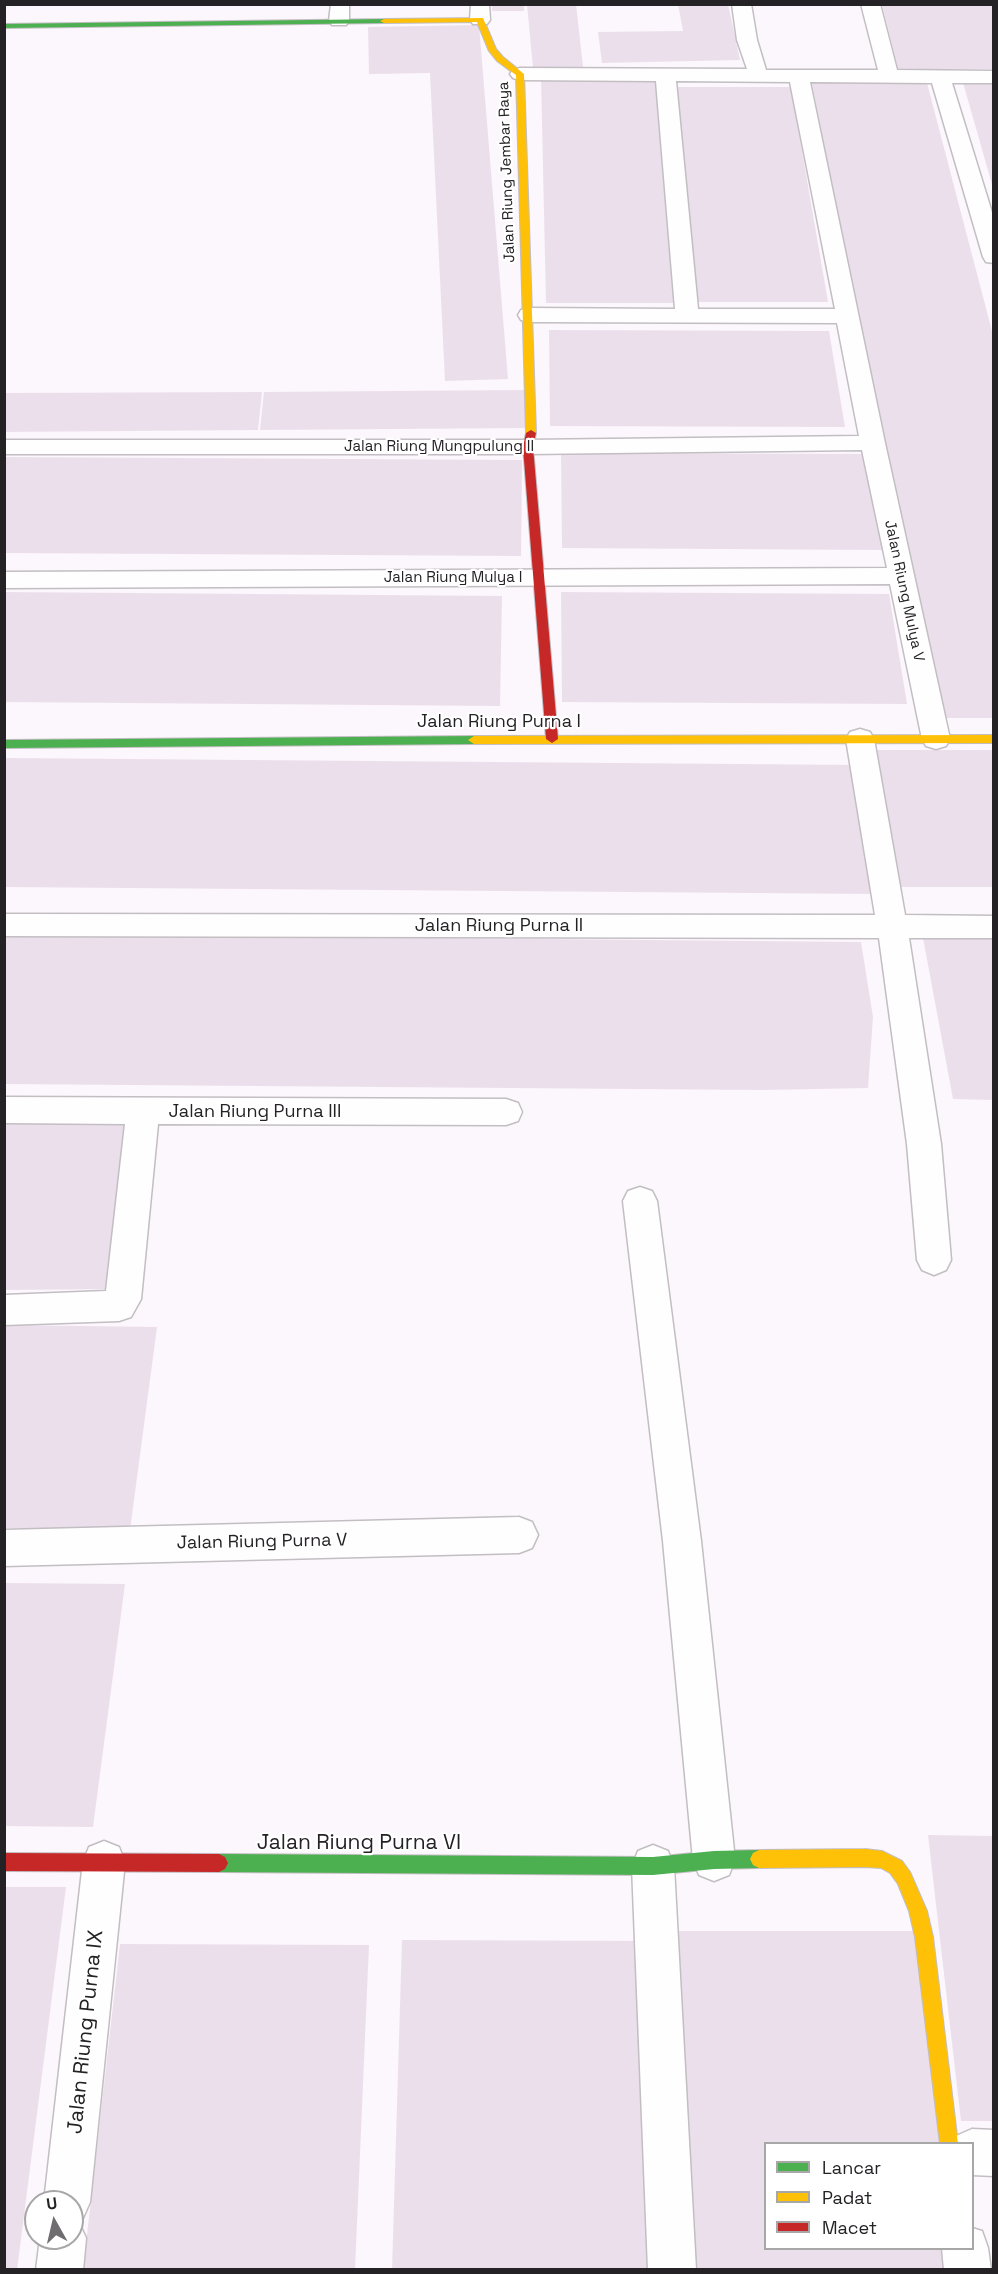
<!DOCTYPE html>
<style>
body{margin:0}
#map{position:relative;width:998px;height:2274px;overflow:hidden;background:#fcf7fc;font-family:"Space Grotesk",sans-serif}
canvas{display:block}
.frame{position:absolute;inset:0;border:6px solid #252226;pointer-events:none}
.legend{position:absolute;left:764px;top:2142px;width:210px;height:108px;box-sizing:border-box;background:#fff;border:2px solid #a8a7a8;margin:0;padding:8px 10px;list-style:none;font-size:18px;color:#252226}
.legend li{display:flex;align-items:center;gap:12px;height:30px}
.legend b{width:30px;border:2px solid #a8a7a8}
.north{position:absolute;left:24px;top:2190px;width:60px;height:60px;box-sizing:border-box;background:#fff;border:2px solid #a8a7a8;border-radius:50%;rotate:352deg;font-size:16px;font-weight:700;line-height:24px;text-align:center;color:#252226}
.north::after{content:'';display:block;margin:auto;width:21px;height:27px;background:#706d71;clip-path:polygon(50% 0,100% 100%,50% 72%,0 100%)}
</style>
<div id="map">
<canvas width="998" height="2274"></canvas>
<div class="frame"></div>
<ul class="legend">
<li><b style="height:8px;background:#4caf50"></b>Lancar</li>
<li><b style="height:8px;background:#ffc107"></b>Padat</li>
<li><b style="height:8px;background:#c62828"></b>Macet</li>
</ul>
<div class="north">U</div>
</div>
<script>
const ctx = document.querySelector('canvas').getContext('2d');
ctx.lineJoin = 'round';
function paint(path, color) { ctx.fillStyle = color; ctx.fill(path, 'evenodd'); }
const shape = rows => new Path2D(rows.map(r => 'M' + r).join(''));
function stroke(path, color, width, dash) { ctx.strokeStyle = color; ctx.lineWidth = width; ctx.lineCap = dash ? 'butt' : 'round'; ctx.setLineDash(dash || []); ctx.stroke(path); }
function drawText(font, color, halo, rows, align = 'center') {
  ctx.font = font + ' "Space Grotesk",sans-serif'; ctx.lineWidth = 4.5; ctx.setLineDash([]); ctx.textBaseline = 'middle'; ctx.strokeStyle = halo; ctx.fillStyle = color; for (const [text, x, y, turn = 0] of rows) {
    ctx.save(); ctx.translate(x, y); ctx.rotate((+turn || 0) * Math.PI / 180); ctx.textAlign = isNaN(turn) ? turn : align; if (halo) ctx.strokeText(text, 0, 0); ctx.fillText(text, 0, 0); ctx.restore();
  }
}
paint(shape([
 [492,4,524,4,524,11,492,11],
 [527,4,576,4,583,67,533,68],
 [678,4,728,4,740,60,602,63,598,32,683,31],
 [882,4,992,4,993,69,898,69],
 [479,25,508,379,445,381,430,73,369,74,368,27],
 [541,76,656,76,678,303,546,303],
 [962,79,993,79,993,188],
 [812,83,927,83,993,335,993,718,932,718],
 [675,87,791,87,828,302,697,302],
 [549,330,829,331,845,427,550,426],
 [526,390,526,428,260,430,264,392],
 [262,392,258,430,4,432,4,393],
 [561,453,866,454,883,550,562,548],
 [4,457,522,460,521,556,4,553],
 [4,592,502,596,500,706,4,702],
 [561,592,889,594,907,704,562,702],
 [876,750,993,750,993,887,900,887],
 [4,758,859,765,877,894,4,887],
 [4,934,861,942,873,1017,868,1088,763,1090,4,1084],
 [993,937,993,1100,953,1099,923,938],
 [4,1117,127,1118,112,1289,4,1290],
 [4,1325,157,1327,130,1530,4,1528],
 [4,1583,125,1584,93,1827,4,1826],
 [928,1835,993,1836,993,2121,961,2121],
 [4,1887,66,1887,17,2270,4,2270],
 [669,1931,918,1931,943,2144,765,2144,765,2248,956,2248,958,2270,686,2270],
 [402,1940,651,1941,665,2270,392,2270],
 [120,1944,369,1945,355,2270,83,2270]
]), '#ebdfec');
const street = shape([
 [331,4,349,4,349,21,346,25,332,25,329,21,331,4],
 [471,4,489,4,490,20,487,24,473,24,470,20,471,4],
 [732,4,751,4,757,40,766,70,878,70,861,4,880,4,897,70,994,71,994,83,952,83,994,219,994,263,986,262,983,257,932,83,810,82,885,443,950,739,946,746,936,749,926,746,922,739,890,584,4,588,4,572,887,568,862,450,528,454,4,454,4,440,528,440,859,436,837,323,529,322,521,320,518,315,521,310,529,308,675,309,656,81,520,80,513,78,510,74,513,70,520,68,747,69,737,40,732,4],
 [676,81,790,82,835,309,698,309,676,81],
 [860,729,870,732,874,739,905,915,994,916,994,938,909,938,941,1144,951,1260,946,1270,934,1275,922,1270,917,1260,907,1144,879,938,4,936,4,914,875,915,846,739,850,732,860,729],
 [4,1097,506,1099,518,1103,522,1112,518,1121,506,1125,158,1124,141,1299,131,1317,119,1321,4,1325,4,1295,106,1291,125,1124,4,1123,4,1097],
 [640,1187,652,1191,657,1201,701,1541,735,1860,729,1875,714,1881,699,1875,693,1860,663,1541,623,1201,628,1191,640,1187],
 [519,1517,532,1522,538,1535,532,1548,519,1553,4,1566,4,1530,519,1517],
 [104,1841,119,1847,125,1862,90,2202,83,2218,78,2221,86,2238,83,2270,36,2270,40,2238,72,2238,72,2202,44,2202,83,1862,89,1847,104,1841],
 [653,1845,668,1851,674,1866,696,2270,648,2270,632,1866,638,1851,653,1845],
 [972,2129,994,2130,994,2176,972,2175,972,2144,953,2144,956,2136,972,2129],
 [972,2228,982,2231,988,2248,991,2270,944,2270,942,2248,972,2248,972,2228]
]);
const fast = shape([
 [387,19,388,21,384,23,4,28,4,24,387,19],
 [474,736,480,740,474,744,4,748,4,740,474,736],
 [759,1850,765,1853,768,1859,765,1865,759,1868,714,1869,653,1875,219,1872,213,1869,210,1863,213,1857,219,1854,653,1857,714,1851,759,1850]
]);
const slow = shape([
 [483,18,496,49,503,57,524,74,536,433,531,436,526,433,516,75,497,61,489,51,477,22,384,23,380,21,384,19,483,18],
 [994,735,994,743,474,744,468,740,474,736,994,735],
 [865,1849,882,1851,902,1861,910,1872,927,1911,933,1937,958,2144,940,2144,915,1937,909,1911,898,1884,890,1873,881,1868,865,1867,759,1868,753,1865,750,1859,753,1853,759,1850,865,1849]
]);
const jam = shape([
 [531,430,536,433,533,447,558,739,552,743,546,739,523,447,526,433,531,430],
 [4,1853,219,1854,225,1857,228,1863,225,1869,219,1872,4,1871,4,1853]
]);
stroke(street, '#c2bec2', 3);
stroke(fast, '#c2bec2', 2);
stroke(slow, '#c2bec2', 2);
stroke(jam, '#c2bec2', 2);
paint(street, '#fffeff');
paint(fast, '#4caf50');
paint(slow, '#ffc107');
paint(jam, '#c62828');
drawText('15px', '#252226', '#fff', [
 ["Jalan Riung Jembar Raya",507,172,-92],
 ["Jalan Riung Mungpulung II",439,447],
 ["Jalan Riung Mulya I",453,578],
 ["Jalan Riung Mulya V",904,591,78]
]);
drawText('18px', '#252226', '#fff', [
 ["Jalan Riung Purna I",499,722],
 ["Jalan Riung Purna II",499,926],
 ["Jalan Riung Purna III",255,1112],
 ["Jalan Riung Purna V",262,1542,-1]
]);
drawText('21px', '#252226', '#fff', [
 ["Jalan Riung Purna VI",359,1843],
 ["Jalan Riung Purna IX",86,2032,-84]
]);
</script>
